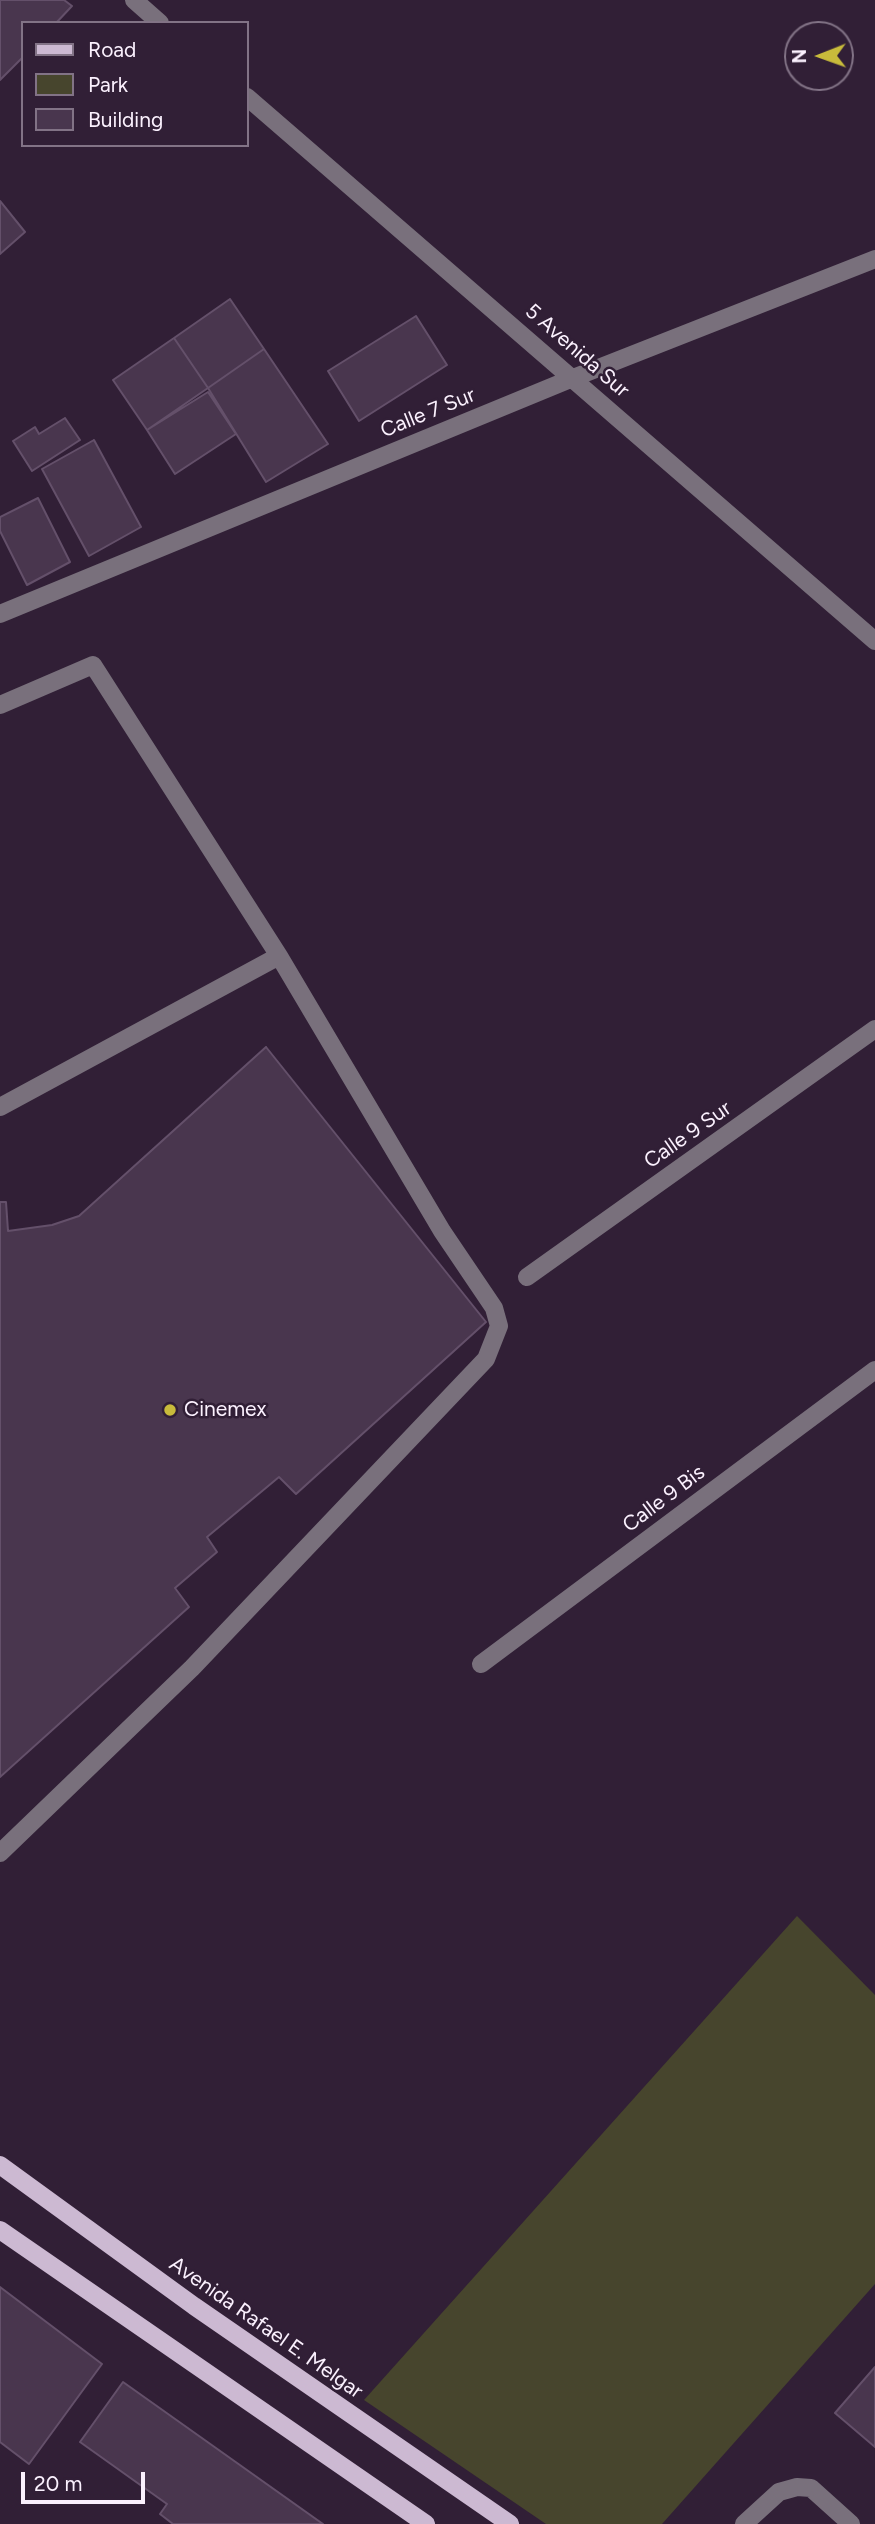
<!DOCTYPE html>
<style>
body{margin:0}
#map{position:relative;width:875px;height:2524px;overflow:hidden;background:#311f36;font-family:Figtree,sans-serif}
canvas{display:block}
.legend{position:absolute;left:21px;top:21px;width:228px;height:126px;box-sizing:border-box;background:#311f36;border:2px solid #827386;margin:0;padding:9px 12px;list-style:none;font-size:21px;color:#fbf1fe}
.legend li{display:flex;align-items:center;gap:14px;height:35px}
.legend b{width:35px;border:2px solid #827386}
.north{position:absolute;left:784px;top:21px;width:70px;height:70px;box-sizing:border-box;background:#311f36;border:2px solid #827386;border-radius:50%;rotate:269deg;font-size:19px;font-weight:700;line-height:28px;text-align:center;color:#fbf1fe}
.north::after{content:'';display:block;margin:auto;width:24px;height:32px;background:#c8bb3b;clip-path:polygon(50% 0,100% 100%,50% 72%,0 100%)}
.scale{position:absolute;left:21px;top:2472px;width:124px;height:32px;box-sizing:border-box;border:4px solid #fbf1fe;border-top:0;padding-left:9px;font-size:21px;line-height:24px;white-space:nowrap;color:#fbf1fe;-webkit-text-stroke:5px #311f36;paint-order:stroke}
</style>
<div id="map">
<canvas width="875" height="2524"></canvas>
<ul class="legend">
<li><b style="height:9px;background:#ccb9d2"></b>Road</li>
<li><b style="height:19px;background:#47452d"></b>Park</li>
<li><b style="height:19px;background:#49364e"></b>Building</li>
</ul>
<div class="north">N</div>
<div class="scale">20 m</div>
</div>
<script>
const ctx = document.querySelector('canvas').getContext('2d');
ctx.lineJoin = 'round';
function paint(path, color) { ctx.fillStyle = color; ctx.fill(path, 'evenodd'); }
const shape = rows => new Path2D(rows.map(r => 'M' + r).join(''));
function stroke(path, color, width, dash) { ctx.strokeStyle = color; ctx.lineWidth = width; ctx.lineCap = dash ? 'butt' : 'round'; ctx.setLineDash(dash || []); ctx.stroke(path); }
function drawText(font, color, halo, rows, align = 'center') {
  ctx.font = font + ' Figtree,sans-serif'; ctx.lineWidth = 5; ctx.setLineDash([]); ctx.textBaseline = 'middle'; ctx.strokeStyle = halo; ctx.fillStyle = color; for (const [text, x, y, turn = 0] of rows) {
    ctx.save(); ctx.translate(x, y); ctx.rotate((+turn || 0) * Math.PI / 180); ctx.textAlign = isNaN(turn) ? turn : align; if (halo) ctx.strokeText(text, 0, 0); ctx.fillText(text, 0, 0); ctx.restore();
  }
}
paint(shape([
 [797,1916,875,1995,875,2284,662,2524,546,2524,364,2400]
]), '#47452d');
const building = shape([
 [0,0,64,0,72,6,56,23,23,23,23,57,0,80,0,0],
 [0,201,25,232,0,254,0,201],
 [230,299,264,349,208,388,174,338,230,299],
 [416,316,447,365,359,421,328,371,416,316],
 [174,338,208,388,147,430,113,380,174,338],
 [264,349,328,444,266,482,208,388,264,349],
 [208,392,236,434,175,474,147,430,208,392],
 [65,418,80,440,32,471,13,441,35,427,39,434,65,418],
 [94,440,141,527,89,556,42,469,94,440],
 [38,498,70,562,27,585,0,531,0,517,38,498],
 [266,1047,486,1322,296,1494,279,1477,207,1537,217,1552,175,1588,189,1607,0,1777,0,1202,6,1202,8,1231,52,1225,79,1216,266,1047],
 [0,2287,102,2364,29,2464,0,2442,0,2287],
 [875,2367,875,2447,835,2413,875,2367],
 [123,2382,323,2524,173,2524,160,2514,167,2504,80,2442,123,2382]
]);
paint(building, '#49364e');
stroke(building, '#64506a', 2);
stroke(shape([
 [134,0,160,23],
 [247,97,875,641],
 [0,614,573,378,875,259],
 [0,705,93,665,279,956,442,1231,494,1308,499,1326,486,1359,192,1668,0,1853],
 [0,1107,279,956],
 [527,1277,875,1029],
 [481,1664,875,1370],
 [744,2524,779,2492,797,2487,811,2488,851,2524]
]), '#79707c', 18);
stroke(shape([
 [0,2165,194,2306,510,2524],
 [0,2230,426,2524]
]), '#ccb9d2', 18);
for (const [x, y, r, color] of [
 [170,1410,7,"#c8bb3b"]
]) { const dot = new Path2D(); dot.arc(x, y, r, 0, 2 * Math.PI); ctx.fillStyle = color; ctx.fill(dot); stroke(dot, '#311f36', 2.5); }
drawText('21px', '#fbf1fe', '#311f36', [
 ["5 Avenida Sur",577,351,41],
 ["Calle 7 Sur",428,413,-22],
 ["Calle 9 Sur",688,1135,-35],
 ["Calle 9 Bis",664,1499,-37],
 ["Avenida Rafael E. Melgar",266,2328,35]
]);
drawText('21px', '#fbf1fe', '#311f36', [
 ["Cinemex",184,1410]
], 'left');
</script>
